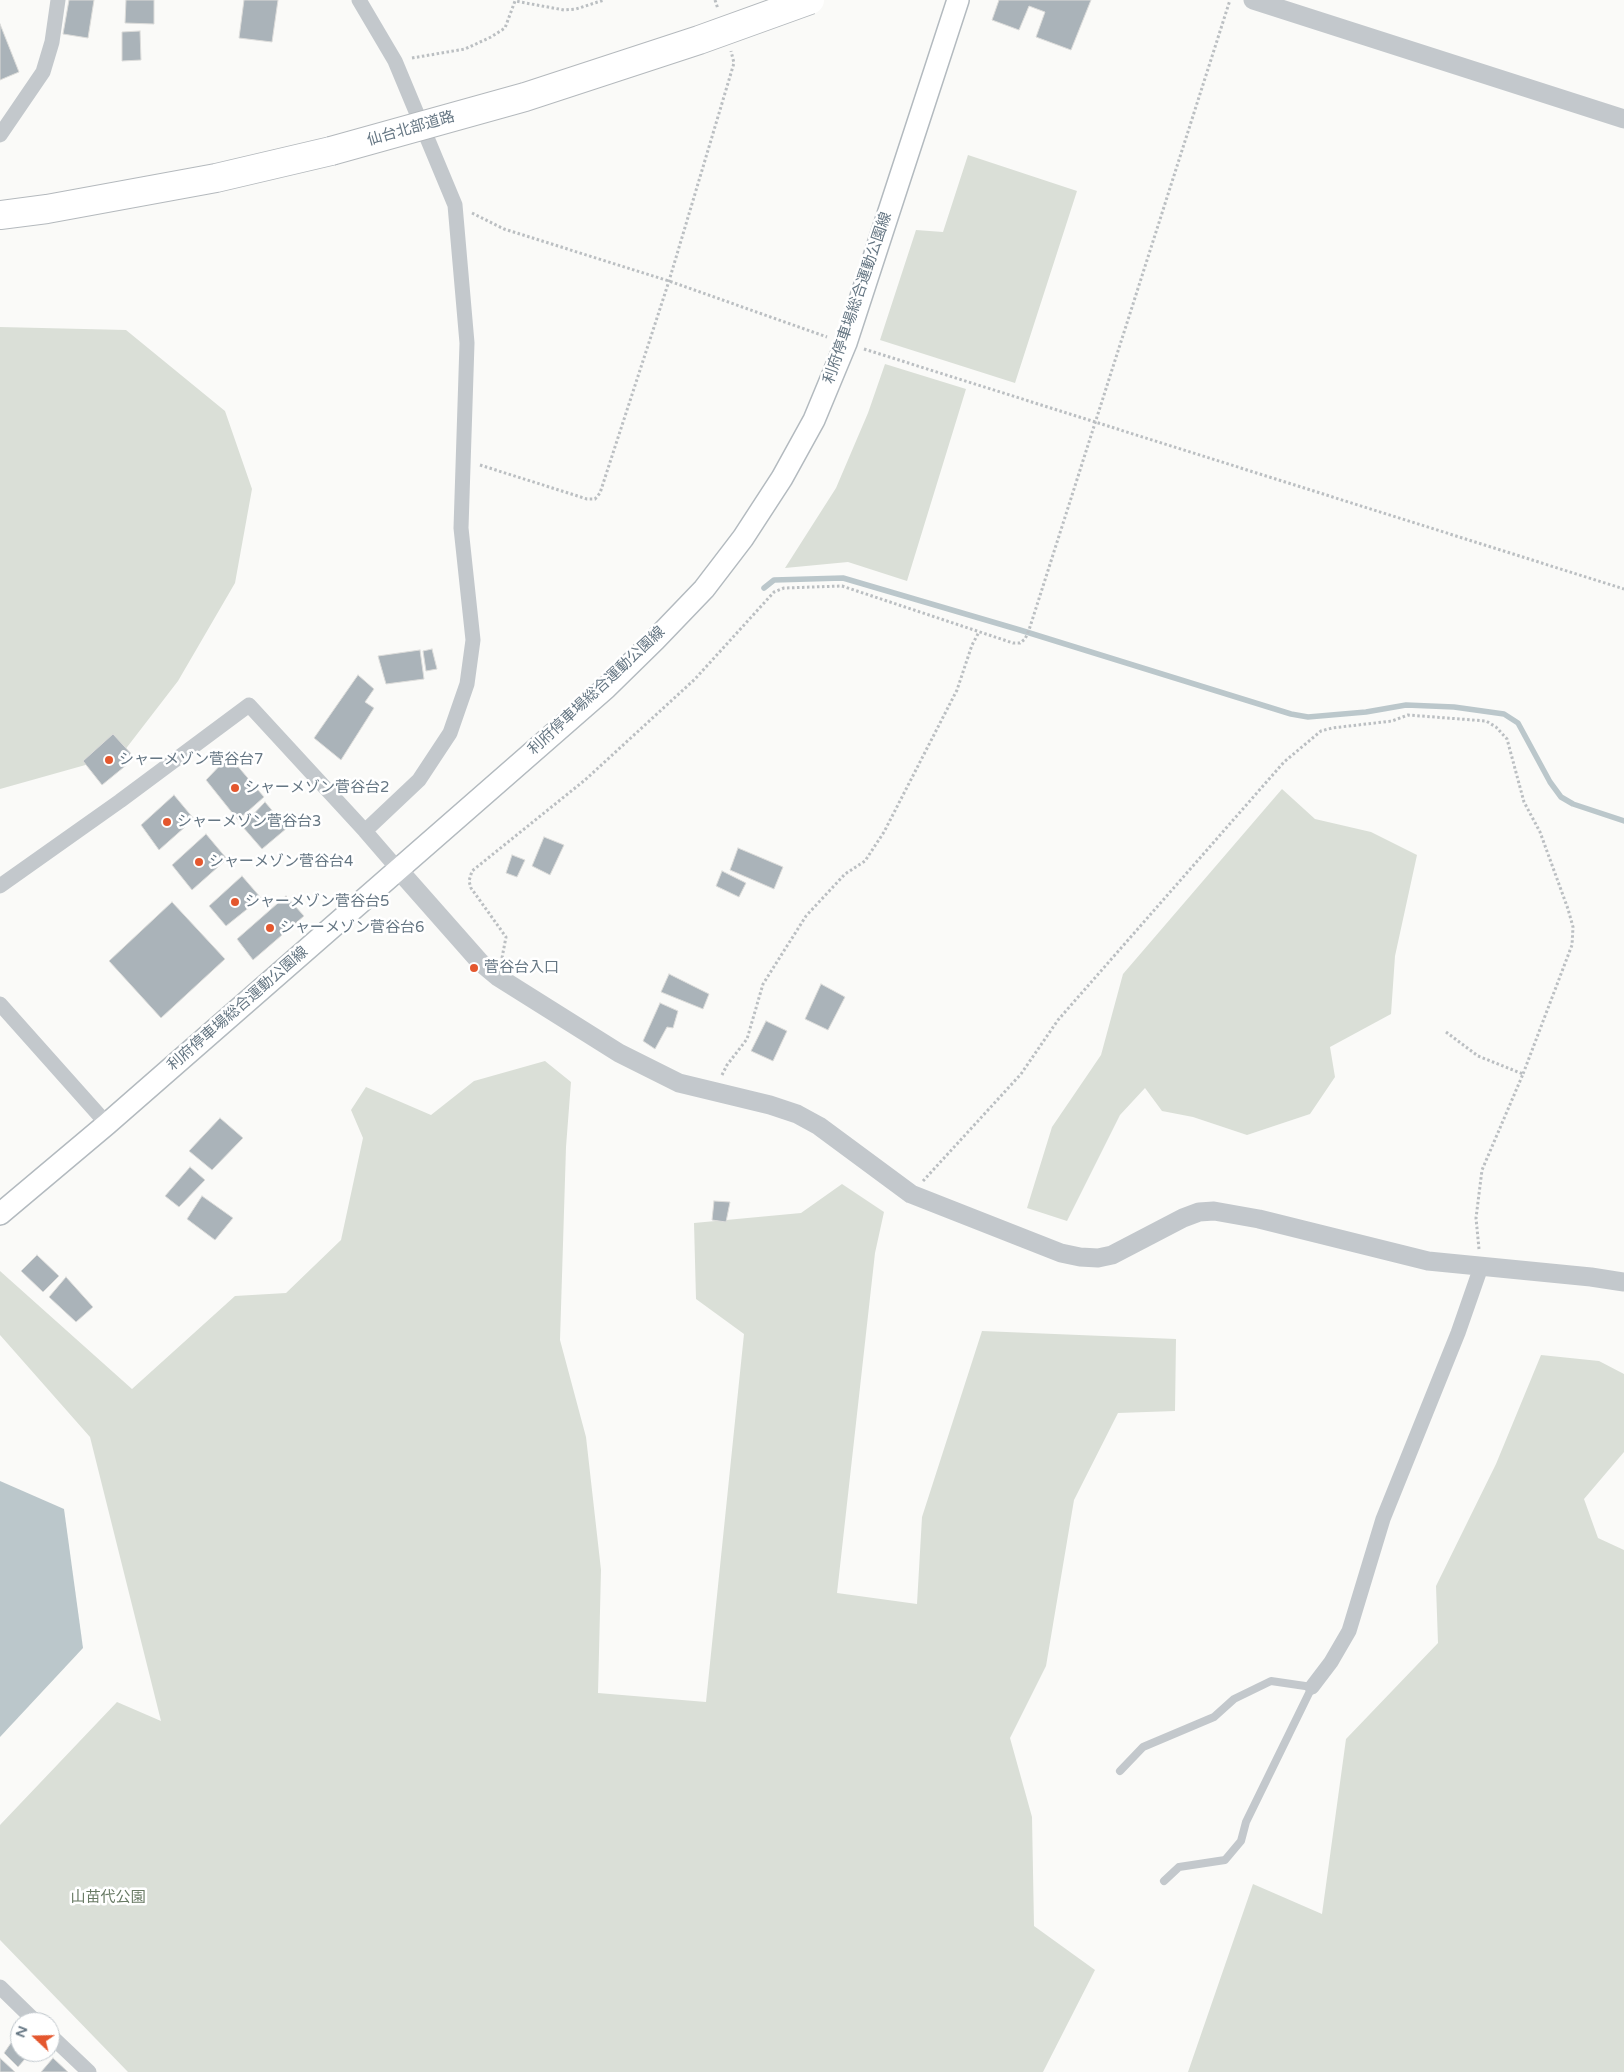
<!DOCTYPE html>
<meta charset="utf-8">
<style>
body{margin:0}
#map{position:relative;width:1624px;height:2072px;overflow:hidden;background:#fafaf8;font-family:"Varela Round",sans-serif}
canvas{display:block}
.north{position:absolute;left:10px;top:2012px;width:50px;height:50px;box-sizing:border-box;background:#fff;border:1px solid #c1c8cd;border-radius:50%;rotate:291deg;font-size:14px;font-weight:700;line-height:20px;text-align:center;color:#657683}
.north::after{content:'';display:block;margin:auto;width:18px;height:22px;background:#e4572e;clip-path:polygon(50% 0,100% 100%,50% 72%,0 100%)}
</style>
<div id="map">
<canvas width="1624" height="2072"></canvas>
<div class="north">N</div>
</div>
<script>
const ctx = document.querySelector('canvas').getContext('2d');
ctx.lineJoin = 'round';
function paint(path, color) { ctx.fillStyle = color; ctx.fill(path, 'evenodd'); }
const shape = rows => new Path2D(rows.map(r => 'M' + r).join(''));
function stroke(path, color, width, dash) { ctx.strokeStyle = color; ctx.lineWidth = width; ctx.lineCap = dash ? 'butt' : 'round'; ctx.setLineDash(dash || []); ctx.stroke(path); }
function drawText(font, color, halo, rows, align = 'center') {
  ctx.font = font + ' "Varela Round","Noto Sans JP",sans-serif'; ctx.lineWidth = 5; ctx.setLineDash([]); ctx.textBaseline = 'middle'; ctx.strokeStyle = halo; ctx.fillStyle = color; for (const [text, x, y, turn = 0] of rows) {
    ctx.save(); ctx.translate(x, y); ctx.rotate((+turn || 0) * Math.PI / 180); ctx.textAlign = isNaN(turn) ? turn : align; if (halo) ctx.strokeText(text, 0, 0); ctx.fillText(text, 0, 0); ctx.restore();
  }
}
paint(shape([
 [968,155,1077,191,1015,383,880,340,916,230,943,232],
 [0,327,126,330,225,411,252,489,235,583,178,681,121,755,0,789],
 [885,364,966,389,907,581,848,562,785,568,836,488,868,413],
 [1282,789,1315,819,1371,832,1417,855,1395,956,1391,1014,1330,1047,1335,1077,1310,1114,1247,1135,1193,1117,1162,1111,1145,1088,1120,1115,1067,1221,1027,1208,1052,1127,1101,1055,1123,974],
 [545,1061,571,1082,566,1147,560,1340,586,1437,601,1570,598,1693,706,1702,744,1334,696,1299,694,1223,801,1213,842,1184,884,1212,875,1253,837,1593,917,1604,922,1517,982,1331,1176,1339,1175,1411,1118,1413,1074,1500,1046,1666,1010,1738,1032,1817,1034,1926,1095,1970,1043,2072,128,2072,0,1940,0,1825,117,1702,161,1721,90,1437,0,1335,0,1271,132,1389,235,1296,286,1293,341,1240,363,1138,351,1110,366,1087,431,1115,474,1081],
 [1541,1355,1599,1361,1624,1374,1624,1452,1584,1499,1598,1538,1624,1550,1624,2072,1188,2072,1253,1884,1322,1914,1346,1739,1438,1643,1436,1586,1496,1464]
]), '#dadfd7');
paint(shape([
 [0,1481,64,1509,83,1648,0,1737]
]), '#bbc7cb');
stroke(shape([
 [764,588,774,580,843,578,1020,630,1291,714,1308,717,1366,712,1406,705,1454,707,1504,714,1518,723,1550,782,1561,797,1573,804,1624,821]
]), '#bbc7cb', 5.5);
const building = shape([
 [69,0,94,0,88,38,63,34,69,0],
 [126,0,154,0,154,24,125,23,126,0],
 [244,0,278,0,272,42,239,38,244,0],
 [999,0,1091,0,1071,50,1036,37,1045,12,1029,6,1019,30,992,20,999,0],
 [0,24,19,72,0,80,0,24],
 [140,31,141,60,122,61,122,32,140,31],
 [432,649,437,669,426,671,423,651,432,649],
 [420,650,424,679,386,684,378,656,420,650],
 [358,675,374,689,365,702,374,708,341,760,314,738,358,675],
 [113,734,135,758,102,785,83,761,113,734],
 [229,756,264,797,238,820,206,780,229,756],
 [174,795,194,819,159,850,141,825,174,795],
 [265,802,287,828,262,849,242,826,265,802],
 [206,834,227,859,192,890,172,865,206,834],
 [544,837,564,845,550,875,532,866,544,837],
 [738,848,783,867,774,889,730,870,738,848],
 [512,855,525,860,517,877,506,873,512,855],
 [722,871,746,883,739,897,716,886,722,871],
 [242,876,261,898,226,926,209,906,242,876],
 [286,896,304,916,253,960,237,939,286,896],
 [172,902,225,959,161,1018,109,961,172,902],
 [669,974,709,994,703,1009,661,992,669,974],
 [821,984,845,997,828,1030,805,1019,821,984],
 [660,1003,678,1011,673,1028,667,1027,655,1049,643,1041,660,1003],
 [766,1021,787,1031,773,1061,751,1051,766,1021],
 [220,1118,243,1138,212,1170,189,1151,220,1118],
 [190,1167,205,1180,179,1207,165,1196,190,1167],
 [202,1196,233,1218,215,1240,187,1219,202,1196],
 [714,1201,730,1202,726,1222,712,1220,714,1201],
 [37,1255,59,1276,43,1292,21,1271,37,1255],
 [66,1277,93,1307,76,1322,49,1297,66,1277],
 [20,2030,20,2052,31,2052,18,2067,4,2053,20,2030],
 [0,2058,15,2072,0,2072,0,2058],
 [53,2058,68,2072,41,2072,53,2058]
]);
paint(building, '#aab3b9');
stroke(building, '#dcdcda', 1);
const secondary = shape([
 [0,1214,107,1124,606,688,655,640,704,589,743,538,782,478,814,420,846,343,958,0]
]);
const motorway = shape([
 [0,215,47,209,216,178,331,151]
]);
stroke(secondary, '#b3babf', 24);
stroke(motorway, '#b4b9bd', 30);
stroke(shape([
 [715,0,718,9],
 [412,58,465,49,491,37,505,28,515,1,564,10,576,9,604,0],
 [472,213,504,229,669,281,827,337],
 [864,349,1624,589],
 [480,465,587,499,595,499,600,493,669,281,734,63,731,51],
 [502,958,506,937,471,888,469,881,472,871,585,780,695,679,774,592,784,588,842,586,1013,643,1020,643,1025,639,1029,630,1230,0],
 [1446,1032,1478,1056,1523,1074,1482,1170,1476,1218,1479,1249],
 [722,1075,727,1065,747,1039,763,984,806,916,845,874,865,861,884,832,957,690,972,645,979,632],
 [923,1181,1021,1074,1058,1020,1284,762,1321,731,1332,728,1392,721,1408,715,1486,721,1496,727,1507,739,1524,802,1540,832,1568,909,1573,927,1572,945,1523,1074]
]), '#bbbfc2', 3, [2.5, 2.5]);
stroke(shape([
 [1120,1771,1143,1747,1214,1717,1234,1699,1271,1681,1312,1687,1246,1822,1241,1841,1225,1860,1179,1867,1164,1881]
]), '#c3c8cc', 8);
stroke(shape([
 [359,0,395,61,455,205,467,343,461,528,473,640,467,684,450,733,419,780,365,831],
 [0,135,43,72,52,42,58,0],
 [0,886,120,801,249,705,365,831,397,868],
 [0,1004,107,1124],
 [1312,1687,1331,1662,1349,1631,1383,1519,1458,1333,1481,1267],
 [0,1987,36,2022],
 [50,2035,89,2072]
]), '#c3c8cc', 15);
stroke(shape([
 [1253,0,1624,119],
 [397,868,480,962,498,977,619,1053,679,1083,770,1105,797,1114,819,1126,911,1194,1061,1253,1080,1257,1098,1258,1112,1255,1183,1218,1199,1212,1214,1211,1259,1219,1428,1261,1591,1277,1624,1282]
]), '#c3c8cc', 19);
stroke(secondary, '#fff', 21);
stroke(motorway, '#fff', 28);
const motorwayBridge = shape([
 [331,151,525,97,699,40,810,0]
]);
stroke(motorwayBridge, '#b4b9bd', 30, []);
stroke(motorwayBridge, '#fff', 28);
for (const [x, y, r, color] of [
 [109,760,5,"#e4572e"],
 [235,788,5,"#e4572e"],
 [167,822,5,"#e4572e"],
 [199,862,5,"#e4572e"],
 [235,902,5,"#e4572e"],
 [270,928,5,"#e4572e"],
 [474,968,5,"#e4572e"]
]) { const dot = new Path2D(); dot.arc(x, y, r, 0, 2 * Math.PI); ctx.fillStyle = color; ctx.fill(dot); stroke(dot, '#fff', 2); }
drawText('15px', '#657683', '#fff', [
 ["仙台北部道路",411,129,-16],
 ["利府停車場総合運動公園線",858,298,-71],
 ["利府停車場総合運動公園線",597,691,-43],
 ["利府停車場総合運動公園線",238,1009,-41]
]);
drawText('15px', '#657683', '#fff', [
 ["シャーメゾン菅谷台7",119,760],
 ["シャーメゾン菅谷台2",245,788],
 ["シャーメゾン菅谷台3",177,822],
 ["シャーメゾン菅谷台4",209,862],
 ["シャーメゾン菅谷台5",245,902],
 ["シャーメゾン菅谷台6",280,928],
 ["菅谷台入口",484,968]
], 'left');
drawText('15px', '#687a64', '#fff', [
 ["山苗代公園",108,1898]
]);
</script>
